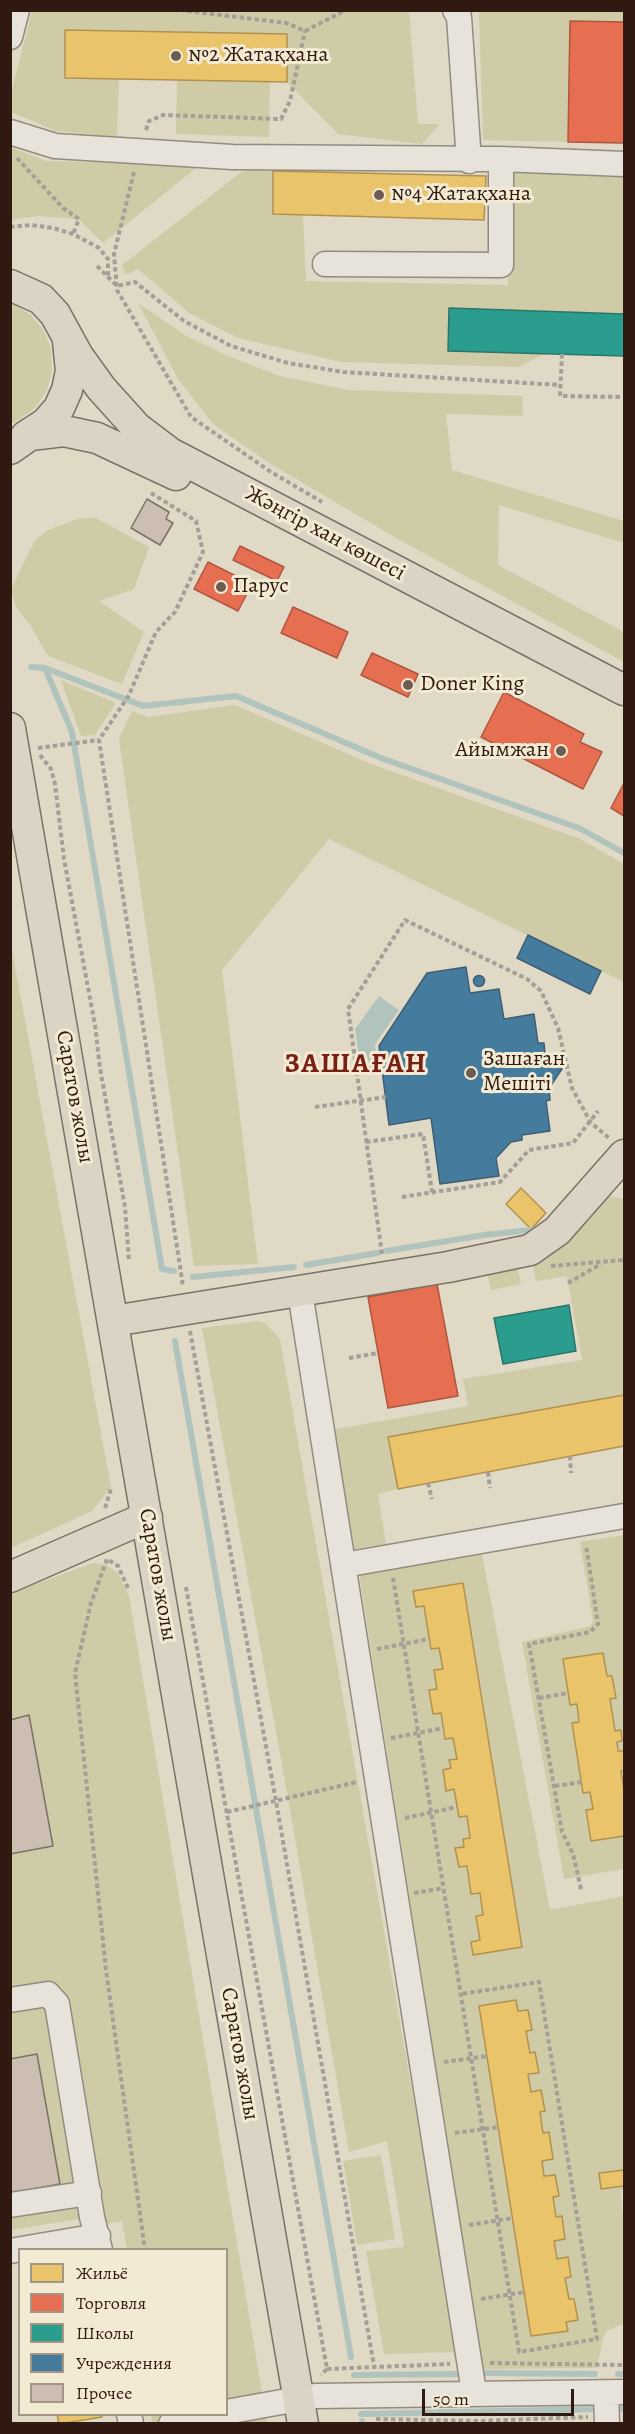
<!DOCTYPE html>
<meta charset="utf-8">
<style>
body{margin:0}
#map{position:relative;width:635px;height:2434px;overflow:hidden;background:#e0d9c6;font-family:Alegreya,serif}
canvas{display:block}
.frame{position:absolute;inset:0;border:12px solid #301910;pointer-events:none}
.legend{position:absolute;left:18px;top:2248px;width:210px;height:168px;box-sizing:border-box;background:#f2ead3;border:2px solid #a49685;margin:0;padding:8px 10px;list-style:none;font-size:18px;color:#301910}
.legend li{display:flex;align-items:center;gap:12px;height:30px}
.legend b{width:30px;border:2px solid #a49685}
.scale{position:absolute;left:422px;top:2389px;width:152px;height:27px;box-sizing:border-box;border:3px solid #301910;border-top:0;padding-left:8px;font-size:18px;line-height:21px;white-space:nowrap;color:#301910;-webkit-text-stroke:4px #f2ead3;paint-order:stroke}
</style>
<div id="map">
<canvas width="635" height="2434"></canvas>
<div class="frame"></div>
<ul class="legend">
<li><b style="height:16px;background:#e9c46a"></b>Жильё</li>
<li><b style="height:16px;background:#e76f51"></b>Торговля</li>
<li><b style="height:16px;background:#2a9d8f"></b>Школы</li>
<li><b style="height:16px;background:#457b9d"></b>Учреждения</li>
<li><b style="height:16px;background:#ccbeb1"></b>Прочее</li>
</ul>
<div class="scale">50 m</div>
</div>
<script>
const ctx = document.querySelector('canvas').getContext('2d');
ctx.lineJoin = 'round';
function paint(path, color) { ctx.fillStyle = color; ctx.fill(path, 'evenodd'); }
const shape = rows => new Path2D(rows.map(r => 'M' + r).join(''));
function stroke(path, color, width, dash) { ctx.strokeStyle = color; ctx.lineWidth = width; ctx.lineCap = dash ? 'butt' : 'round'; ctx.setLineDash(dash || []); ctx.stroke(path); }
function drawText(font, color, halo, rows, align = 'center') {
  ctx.font = font + ' Alegreya,serif'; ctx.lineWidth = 6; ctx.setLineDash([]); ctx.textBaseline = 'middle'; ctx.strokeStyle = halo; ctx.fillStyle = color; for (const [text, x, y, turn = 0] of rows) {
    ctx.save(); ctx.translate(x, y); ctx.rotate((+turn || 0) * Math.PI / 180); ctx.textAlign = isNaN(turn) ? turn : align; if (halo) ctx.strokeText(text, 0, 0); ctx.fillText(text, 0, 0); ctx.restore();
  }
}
paint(shape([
 [409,10,418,124,440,124,422,144,338,134,287,82,287,34,66,30,65,78,119,79,117,137,56,131,11,112,11,93,32,11],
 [479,11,624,11,624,22,570,22,568,142,483,140],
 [177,80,270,82,269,137,176,134],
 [10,147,46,161,201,164,103,243,79,219,38,216,11,220],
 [508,169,624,172,624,314,449,308,448,350,545,354,518,367,342,362,238,338,189,313,138,269,126,275,122,265,244,170,273,171,273,214,303,215,306,281,508,285],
 [11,303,31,315,44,331,51,350,52,370,47,390,36,407,20,419,11,423],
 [138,303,185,335,228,356,280,376,348,390,522,396,523,416,446,414,452,470,624,521,624,543,499,505,498,565,624,632,624,662,403,542,269,463,214,425,178,379],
 [96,518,149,547,134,589,99,601,144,632,122,684,48,656,30,625,16,607,11,589,35,540,48,530,78,519],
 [61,680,116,703,95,735,81,736],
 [235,705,371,764,580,839,624,864,624,982,329,839,222,970,258,1264,194,1266,119,739,132,711,148,717],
 [10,939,111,1487,92,1511,11,1548],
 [610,1196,624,1199,624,1395,389,1437,398,1489,378,1494,386,1544,354,1549,331,1430,468,1406,463,1379,582,1360,567,1276,536,1281,533,1264,550,1256],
 [517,1265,521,1284,491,1290,487,1271],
 [257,1321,265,1323,280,1339,458,2352,384,2354,366,2251,404,2247,387,2141,349,2152,288,1798,202,1328],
 [624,1535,624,1751,618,1751,617,1742,622,1741,621,1730,615,1731,610,1699,616,1698,612,1676,607,1676,570,1705,577,1704,579,1722,572,1723,583,1793,590,1792,593,1809,586,1811,591,1841,624,1836,624,1869,564,1879,522,1642,590,1626,593,1621,580,1542],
 [481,1550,550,1910,624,1896,624,2170,599,2174,601,2189,624,2186,624,2189,620,2190,624,2220,624,2324,608,2330,603,2338,597,2368,483,2369,359,1573],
 [463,1583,522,1946,522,1947,480,1940,476,1917,483,1915,480,1893,471,1894,467,1866,459,1867,456,1848,464,1847,463,1840,470,1838,467,1816,459,1817,454,1789,446,1790,443,1770,451,1768,449,1760,457,1759,453,1738,441,1713,434,1670,443,1669,439,1648,431,1648,424,1606,416,1606,413,1591],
 [516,2000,518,2011,528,2010,532,2030,526,2031,530,2053,535,2052,539,2072,528,2074,531,2092,541,2090,545,2111,540,2112,543,2133,549,2132,542,2161,544,2176,555,2175,558,2195,553,2197,556,2217,562,2217,565,2239,554,2241,557,2259,568,2258,571,2276,565,2278,569,2299,575,2299,578,2320,566,2322,567,2331,532,2336],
 [93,1563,106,1565,118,1573,129,1596,267,2423,153,2423,151,2415,226,2414,226,2250,127,2249,122,2221,105,2224,103,2215,11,2230,11,1593],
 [381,2155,395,2239,357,2245,343,2161]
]), '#cecba6');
paint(shape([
 [379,996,399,1010,375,1044,378,1068,361,1070,355,1029]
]), '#b0c3bd');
const homes = shape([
 [65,30,287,34,287,82,65,78,65,30],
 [273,171,486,176,484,220,273,214,273,171],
 [521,1188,546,1213,531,1229,506,1204,521,1188],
 [624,1395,624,1446,398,1489,388,1437,624,1395],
 [463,1583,522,1947,473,1955,471,1942,480,1940,476,1916,483,1915,480,1893,471,1894,467,1866,459,1867,455,1848,464,1847,463,1839,470,1838,467,1816,459,1817,454,1789,446,1791,443,1770,451,1768,449,1760,457,1759,453,1738,445,1739,441,1713,433,1714,429,1690,437,1689,434,1670,443,1669,439,1648,431,1649,424,1606,416,1607,413,1591,463,1583],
 [603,1653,607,1676,612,1676,616,1698,610,1699,615,1731,621,1730,622,1741,617,1742,618,1751,624,1751,624,1771,621,1771,624,1790,624,1836,591,1841,586,1810,593,1809,590,1792,583,1793,572,1723,579,1722,577,1704,570,1705,563,1659,603,1653],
 [516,2000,518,2011,528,2010,532,2030,526,2031,530,2053,535,2052,539,2073,528,2074,531,2092,541,2090,545,2111,540,2112,543,2133,549,2132,553,2159,542,2161,544,2176,555,2175,559,2196,553,2197,556,2217,562,2216,565,2239,554,2241,557,2259,568,2257,571,2277,565,2278,569,2299,574,2299,578,2320,566,2322,568,2331,531,2336,479,2006,516,2000],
 [624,2170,624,2186,601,2189,599,2173,624,2170],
 [57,2414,102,2414,102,2417,59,2424,57,2414]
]);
paint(homes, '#e9c46a');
stroke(homes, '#b2914f', 1.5);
const shops = shape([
 [570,21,624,22,624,143,568,142,570,21],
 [240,546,284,567,277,581,233,560,240,546],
 [208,562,252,584,238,611,194,589,208,562],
 [293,607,348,632,337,658,281,633,293,607],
 [372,653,418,674,408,697,361,675,372,653],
 [504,692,584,734,580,742,602,752,583,789,481,737,504,692],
 [624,783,624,816,611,808,624,783],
 [437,1284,458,1396,388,1408,368,1297,437,1284]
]);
paint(shops, '#e76f51');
stroke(shops, '#b0553e', 1.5);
const schools = shape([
 [449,308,624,314,624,356,448,351,449,308],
 [569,1305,576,1351,503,1364,494,1318,569,1305]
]);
paint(schools, '#2a9d8f');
stroke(schools, '#2c7569', 1.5);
const public = shape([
 [528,935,601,971,590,994,517,958,528,935],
 [466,967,470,993,499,989,504,1019,534,1014,538,1043,544,1043,545,1054,562,1069,549,1088,550,1100,546,1101,550,1131,522,1135,522,1140,511,1142,496,1158,499,1176,440,1184,431,1118,389,1125,379,1046,427,973,466,967],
 '473.5 981a5.5 5.5 0 1 1 11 0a5.5 5.5 0 1 1-11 0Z'
]);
paint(public, '#457b9d');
stroke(public, '#3f5e73', 1.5);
stroke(shape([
 [31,667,45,668,72,732,162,1269,174,1271],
 [45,668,143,706,236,696,381,758,579,828,624,853],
 [386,1251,484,1235,540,1229],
 [306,1265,378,1253],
 [193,1277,294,1267],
 [175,1341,351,2357],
 [483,2373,595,2374],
 [618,2374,624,2374],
 [354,2375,461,2374],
 [618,2409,624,2409],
 [361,2414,596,2409],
 [362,2421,362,2424]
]), '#b0c3bd', 6);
const building = shape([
 [147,499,169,512,166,519,173,523,160,545,131,528,147,499],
 [29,1715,53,1846,10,1854,10,1720,29,1715],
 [37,2054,60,2184,10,2193,10,2059,37,2054]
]);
paint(building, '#ccbeb1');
stroke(building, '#7a7267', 1.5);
const minor = shape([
 [455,10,459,17,469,161],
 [10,37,17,10],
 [10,132,55,146,232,157,501,159,624,164],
 [325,264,501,265,501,159],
 [300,1292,474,2392],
 [344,1565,624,1516],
 [10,2000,48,1994,57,2004,92,2217,100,2250],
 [10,2205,89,2193],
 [10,2251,98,2236],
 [606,2393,607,2424],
 [226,2412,315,2396,624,2392],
 [129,2414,131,2424],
 [171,2424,213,2414]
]);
const major = shape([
 [10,285,41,299,55,314,78,356,101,388,137,428,170,453,624,690],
 [26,436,46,423,59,408,67,390,71,371,68,341],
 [10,449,30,435,64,431,97,438,176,475],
 [10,728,303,2424],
 [113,1321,448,1267,530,1250,557,1231,624,1155],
 [10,1577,147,1517]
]);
stroke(minor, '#928b80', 27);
stroke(major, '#7a7267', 33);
stroke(shape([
 [180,10,286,23,305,31,346,10],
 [146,130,149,121,163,115,281,119,290,101,305,31],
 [17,158,63,208,79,219,73,234],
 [134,172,114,254,117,290,191,417,271,472,322,502],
 [10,227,31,225,53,228,73,234,99,248,108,259,108,277],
 [97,266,117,286,135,282,184,321,231,346,288,363,343,372,560,385],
 [562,354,560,396,624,397],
 [151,493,196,521,203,552,175,612,156,632,129,695,99,740,183,1286],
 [38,748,99,740],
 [40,755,51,769,55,784,64,859,95,1025,100,1068,125,1207,129,1261],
 [315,1107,386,1097],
 [366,1142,423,1134,432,1192],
 [402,1197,500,1182,529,1150,573,1143,598,1111],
 [382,1254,348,1009,405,920,527,979,541,991,558,1028,572,1088,591,1123,609,1138],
 [551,1266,624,1260],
 [568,1283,601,1264],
 [190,1331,276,1801,374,2366],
 [349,1358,378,1353],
 [570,1456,571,1473],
 [488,1472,490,1488],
 [428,1483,432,1499],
 [105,1508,111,1489],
 [393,1578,519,2352,597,2339,539,1982,461,1994],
 [186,1587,327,2369,321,2375],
 [128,1588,118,1566,107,1559,91,1603,75,1673,106,1970,145,2250],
 [377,1649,429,1639],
 [539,1698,568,1693],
 [391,1738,444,1728],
 [555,1786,582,1782],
 [227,1812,357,1782],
 [405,1818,457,1807],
 [581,1889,573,1854,562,1832,529,1644,590,1632,598,1624,586,1545],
 [414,1893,443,1888],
 [444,2062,487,2056],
 [455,2133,499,2127],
 [469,2225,513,2218],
 [481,2299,525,2292],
 [490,2363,624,2365],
 [327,2369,450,2364],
 [376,2419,478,2421,588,2417]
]), '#a49f97', 4, [4.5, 3]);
stroke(minor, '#e7e3da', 24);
stroke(major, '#dbd3c4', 30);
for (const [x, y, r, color] of [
 [176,56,6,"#6e5c50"],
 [379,195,6,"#6e5c50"],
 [221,587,6,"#6e5c50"],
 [408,685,6,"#6e5c50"],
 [561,751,6,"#6e5c50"],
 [471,1073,6,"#6e5c50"]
]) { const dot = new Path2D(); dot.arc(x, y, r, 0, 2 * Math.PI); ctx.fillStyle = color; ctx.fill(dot); stroke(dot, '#f2ead3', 2); }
drawText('22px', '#301910', '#f2ead3', [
 ["№2 Жатақхана",188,56],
 ["№4 Жатақхана",391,195],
 ["Парус",233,587],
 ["Doner King",420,685],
 ["Айымжан",549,751,"right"],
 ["Зашаған",483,1060],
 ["Мешіті",483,1085]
], 'left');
drawText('22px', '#301910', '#f2ead3', [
 ["Жәңгір хан көшесі",325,534,28],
 ["Саратов жолы",74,1097,80],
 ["Саратов жолы",157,1575,80],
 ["Саратов жолы",239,2054,80]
]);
ctx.letterSpacing = '1.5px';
drawText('bold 28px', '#7a1f14', '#f2ead3', [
 ["ЗАШАҒАН",356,1065]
]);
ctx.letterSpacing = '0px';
</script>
